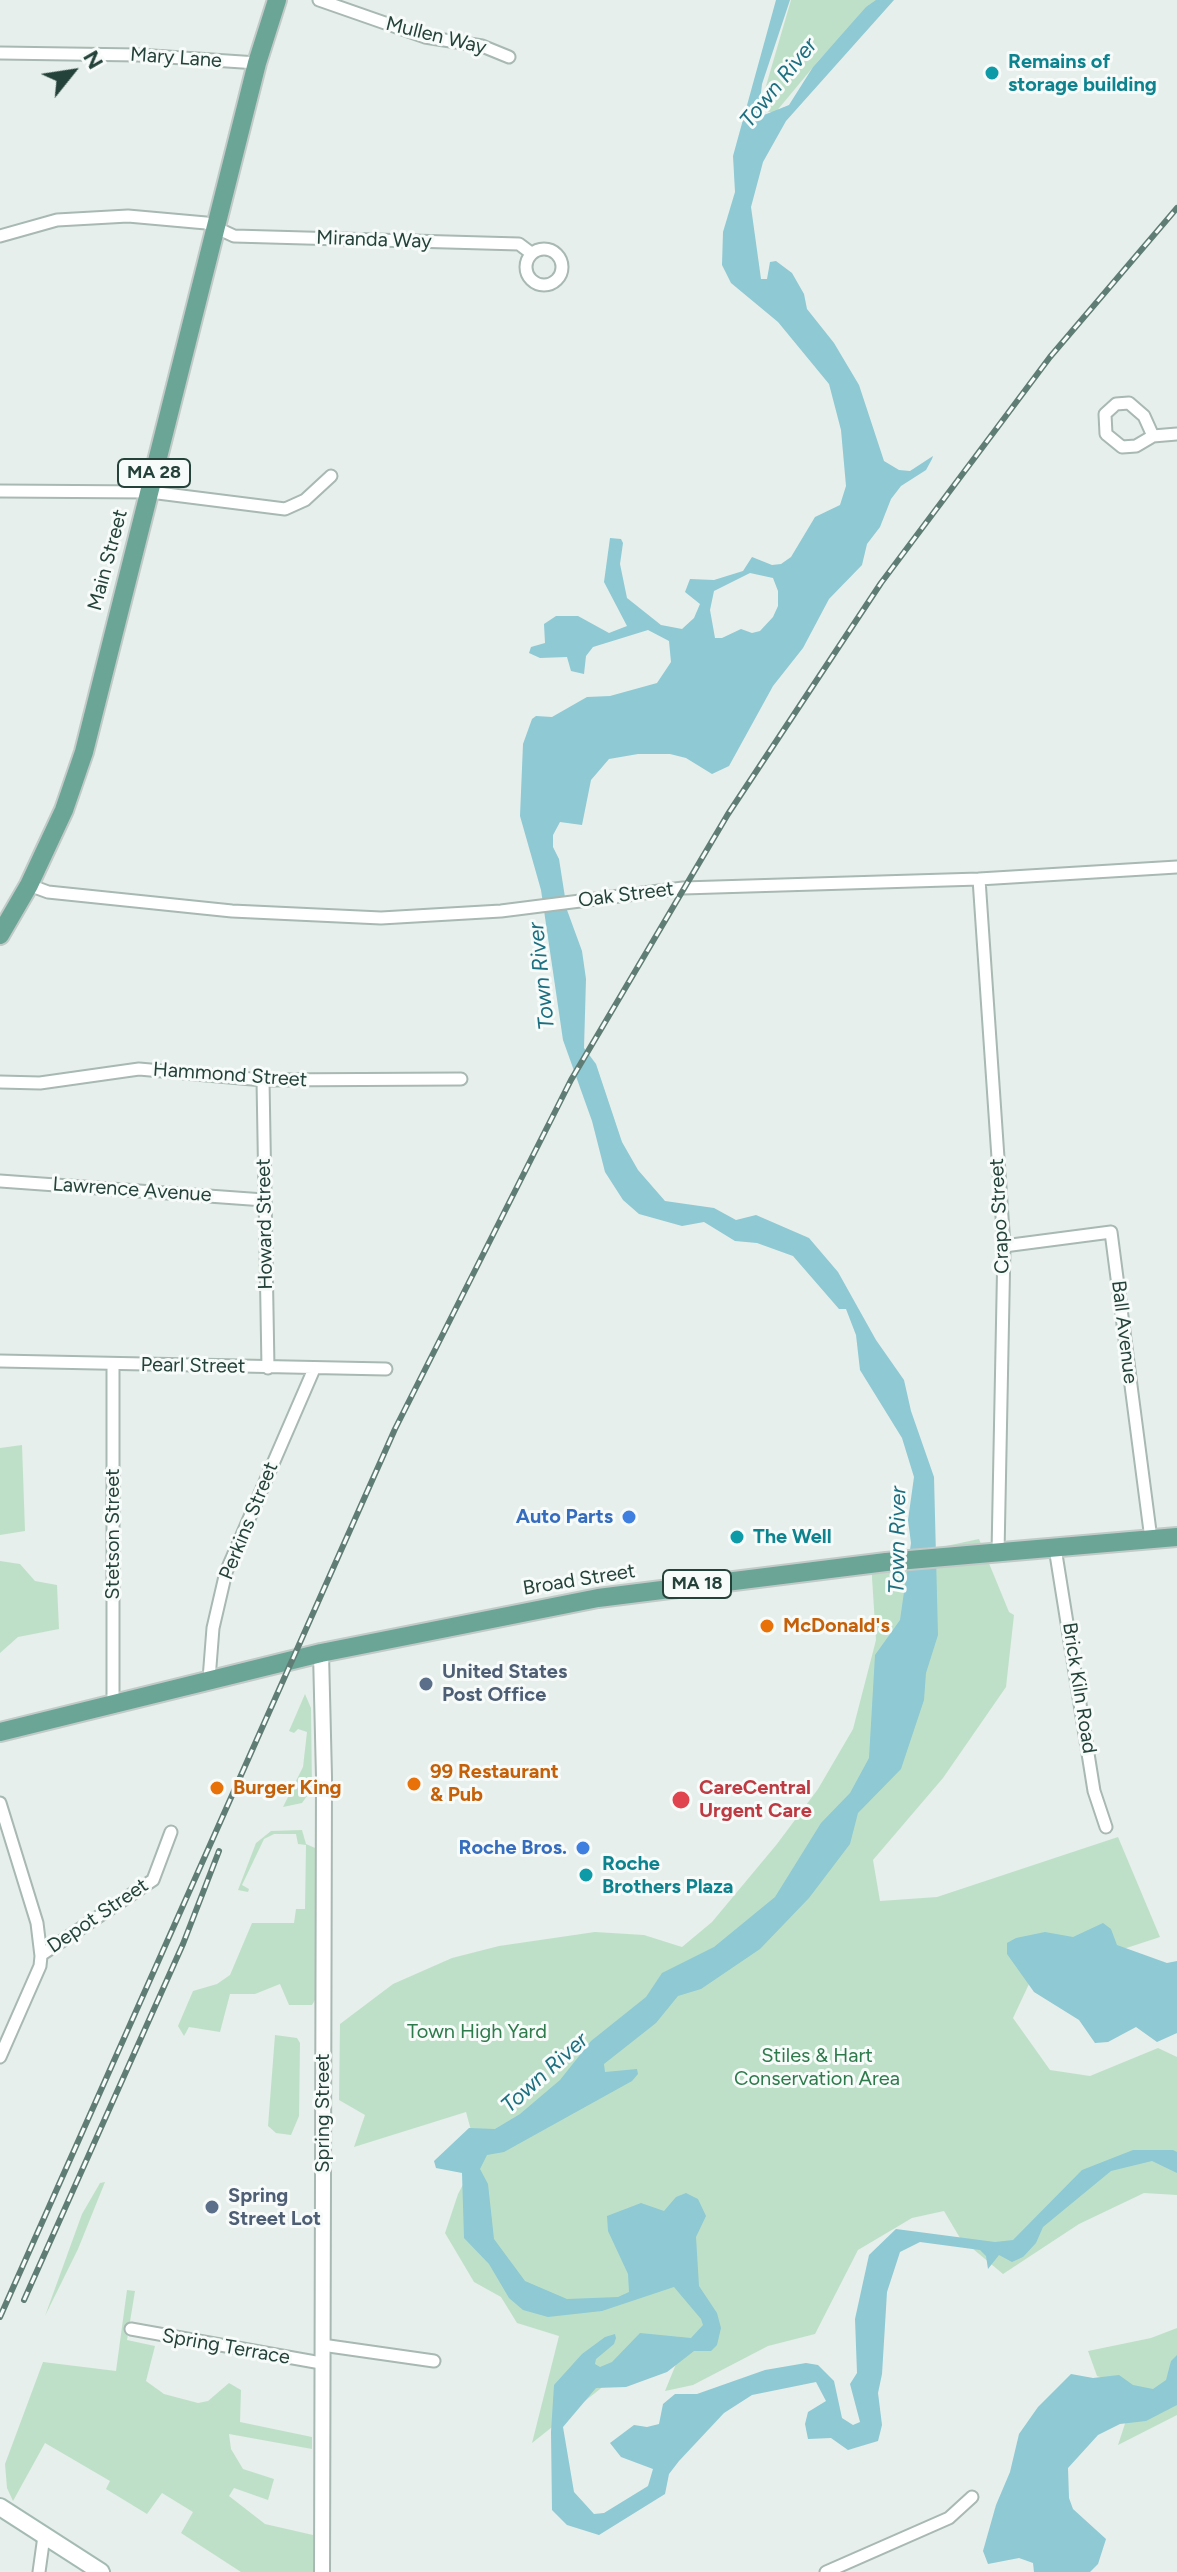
<!DOCTYPE html>
<style>
body{margin:0}
#map{position:relative;width:1177px;height:2572px;overflow:hidden;background:#e6efeb;font-family:Figtree,sans-serif}
canvas{display:block}
.north{position:absolute;left:32px;top:32px;width:80px;height:80px;-webkit-text-stroke:6px #f7fbf9;paint-order:stroke;rotate:60deg;font-size:22px;font-weight:700;line-height:32px;text-align:center;color:#24423a}
.north::after{content:'';display:block;margin:auto;width:28px;height:36px;background:#24423a;clip-path:polygon(50% 0,100% 100%,50% 72%,0 100%)}
</style>
<div id="map">
<canvas width="1177" height="2572"></canvas>
<div class="north">N</div>
</div>
<script>
const ctx = document.querySelector('canvas').getContext('2d');
ctx.lineJoin = 'round';
function paint(path, color) { ctx.fillStyle = color; ctx.fill(path, 'evenodd'); }
const shape = rows => new Path2D(rows.map(r => 'M' + r).join(''));
function stroke(path, color, width, dash) { ctx.strokeStyle = color; ctx.lineWidth = width; ctx.lineCap = dash ? 'butt' : 'round'; ctx.setLineDash(dash || []); ctx.stroke(path); }
function drawText(font, color, halo, rows, align = 'center') {
  ctx.font = font + ' Figtree,sans-serif'; ctx.lineWidth = 6; ctx.setLineDash([]); ctx.textBaseline = 'middle'; ctx.strokeStyle = halo; ctx.fillStyle = color; for (const [text, x, y, turn = 0] of rows) {
    ctx.save(); ctx.translate(x, y); ctx.rotate((+turn || 0) * Math.PI / 180); ctx.textAlign = isNaN(turn) ? turn : align; if (halo) ctx.strokeText(text, 0, 0); ctx.fillText(text, 0, 0); ctx.restore();
  }
}
paint(shape([
 [791,0,877,0,819,60,775,113,759,110],
 [22,1445,25,1531,0,1535,0,1448],
 [979,1539,1009,1612,1014,1615,1006,1687,943,1778,873,1860,880,1901,937,1897,1118,1837,1160,1937,1093,1959,1037,1967,1013,2018,1050,2070,1090,2076,1158,2048,1177,2057,1177,2195,1144,2193,1079,2224,1003,2274,960,2238,944,2211,912,2218,858,2250,815,2334,768,2346,693,2385,665,2391,676,2364,624,2370,532,2443,559,2336,517,2323,501,2297,474,2282,445,2233,458,2194,478,2156,466,2112,354,2147,365,2115,339,2100,340,2024,393,1984,452,1958,499,1946,595,1932,644,1935,682,1947,712,1922,777,1844,818,1789,853,1729,876,1640,871,1562],
 [0,1561,20,1564,35,1581,57,1585,59,1629,18,1637,0,1653],
 [305,1694,311,1708,312,1789,302,1803,283,1807,303,1767,307,1732,298,1729,294,1733,289,1731],
 [271,1831,302,1830,306,1844,315,1848,315,2000,312,2005,289,2005,280,1984,255,1994,230,1994,220,2032,189,2027,184,2036,178,2026,193,1991,217,1984,230,1975,252,1923,294,1923,296,1909,305,1909,306,1845,298,1844,296,1834,274,1834,264,1839,242,1885,249,1889,248,1892,238,1890,256,1843],
 [275,2035,297,2038,300,2043,299,2116,291,2135,276,2133,268,2126],
 [105,2182,78,2249,45,2316,82,2214,100,2183],
 [127,2290,135,2291,127,2340,155,2346,146,2381,164,2394,198,2403,208,2401,229,2383,241,2390,240,2422,312,2437,312,2449,229,2434,231,2449,243,2469,274,2479,268,2500,234,2488,229,2496,265,2524,313,2535,313,2572,241,2572,181,2533,193,2512,162,2493,147,2514,106,2489,110,2481,45,2443,13,2501,7,2488,5,2464,43,2362,116,2371],
 [1177,2328,1177,2415,1118,2445,1136,2390,1097,2376,1088,2351,1151,2338]
]), '#bfe0c8');
paint(shape([
 [776,0,790,0,762,84,759,110,764,115,789,105,813,67,866,7,876,0,894,0,786,121,763,162,751,207,761,279,767,279,770,262,776,261,792,273,804,294,807,309,834,343,859,385,884,461,899,470,910,471,933,456,932,459,926,470,901,486,891,499,880,527,867,544,862,565,829,599,803,648,773,686,729,766,712,774,686,758,670,754,638,754,609,759,591,780,582,825,560,822,553,835,553,847,559,859,567,910,582,951,586,979,584,1048,596,1064,622,1142,638,1170,665,1201,714,1208,736,1220,756,1215,809,1238,838,1272,876,1340,904,1380,911,1411,934,1477,938,1635,926,1673,924,1700,901,1769,858,1813,850,1844,809,1898,760,1949,701,1989,678,1996,656,2023,604,2064,605,2072,637,2069,638,2074,632,2081,504,2152,487,2155,480,2169,488,2184,494,2239,525,2281,567,2299,618,2297,629,2292,628,2274,608,2231,607,2216,641,2203,664,2211,676,2197,686,2193,698,2199,706,2216,696,2237,699,2286,717,2313,721,2328,717,2345,711,2351,694,2351,667,2372,626,2387,596,2388,563,2427,574,2492,594,2514,604,2513,648,2486,653,2469,621,2457,610,2443,634,2425,647,2427,659,2424,663,2404,675,2394,697,2394,765,2370,806,2363,818,2365,834,2381,842,2418,853,2425,860,2422,850,2384,857,2373,855,2319,869,2255,896,2229,995,2242,1013,2240,1082,2170,1133,2150,1173,2150,1177,2152,1177,2173,1152,2161,1111,2171,1043,2227,1036,2243,1023,2257,1012,2262,999,2255,988,2269,986,2256,980,2250,920,2242,900,2252,887,2292,882,2374,878,2393,882,2425,878,2441,848,2450,831,2438,808,2439,805,2424,808,2412,826,2401,816,2382,752,2395,724,2413,679,2461,669,2474,665,2494,599,2535,567,2525,552,2510,551,2432,554,2385,582,2354,605,2337,615,2334,616,2338,614,2344,596,2359,595,2364,600,2367,612,2362,640,2333,691,2338,703,2325,701,2319,674,2287,602,2311,548,2317,523,2310,509,2298,489,2264,464,2238,462,2173,436,2168,434,2161,469,2128,495,2129,520,2114,560,2080,591,2041,646,1997,662,1973,714,1947,775,1897,821,1823,850,1793,869,1758,875,1655,900,1620,911,1543,908,1520,914,1477,902,1438,860,1370,856,1335,846,1309,839,1309,793,1256,757,1243,735,1241,704,1222,682,1226,639,1214,623,1200,605,1172,592,1121,563,1040,541,890,520,816,523,744,532,719,536,716,552,717,587,697,610,696,657,683,671,662,669,641,648,630,593,647,586,656,584,674,571,671,567,657,540,658,529,653,531,647,545,643,544,624,556,616,578,616,609,633,627,626,604,582,610,538,621,539,623,543,620,564,627,598,661,625,682,629,694,618,700,604,685,592,690,579,714,580,743,571,752,557,772,565,781,564,791,557,815,517,840,505,846,486,841,430,829,384,778,322,731,283,722,265,723,232,735,192,733,156],
 [750,573,773,578,778,591,778,606,773,617,760,631,752,633,741,629,722,638,715,638,710,610,714,591],
 [1103,1923,1111,1929,1117,1945,1167,1963,1177,1961,1177,2033,1157,2042,1136,2027,1108,2042,1095,2043,1079,2020,1034,1992,1007,1954,1007,1943,1016,1938,1045,1932,1073,1937],
 [1177,2355,1177,2405,1146,2421,1120,2424,1098,2435,1068,2468,1069,2498,1073,2509,1106,2539,1098,2564,1090,2572,1034,2572,1033,2563,1019,2558,988,2564,983,2551,996,2505,1010,2472,1019,2434,1038,2407,1071,2374,1093,2378,1119,2375,1133,2385,1153,2389,1166,2380,1171,2361]
]), '#8ec9d4');
const minor = shape([
 [319,0,425,37,482,46,509,57],
 [0,53,138,55,257,63],
 [0,236,57,220,128,216,206,223,234,236,519,244,531,253],
 '526 267a18 18 0 1 1 36 0a18 18 0 1 1-36 0Z',
 [1153,436,1144,416,1129,403,1116,404,1105,414,1106,434,1122,447,1136,446,1153,436,1177,434],
 [0,491,150,492,285,509,305,500,331,476],
 [979,879,1004,1246,998,1553],
 [29,885,48,892,232,911,381,918,501,911,683,888,979,879,1177,867],
 [263,1080,268,1368],
 [0,1082,40,1083,139,1069,263,1080,461,1079],
 [0,1181,264,1200],
 [1004,1246,1111,1232,1151,1539],
 [0,1361,386,1369],
 [113,1365,113,1703],
 [1055,1548,1094,1791,1106,1827],
 [209,1679,213,1628,226,1572,314,1369],
 [0,1803,37,1923,41,1956,40,1966,0,2057],
 [41,1955,153,1880,171,1832],
 [131,2329,321,2363],
 [322,2345,434,2361],
 [39,2572,44,2536],
 [826,2572,949,2518,972,2497]
]);
const tertiary = shape([
 [321,1653,324,1777,322,2572]
]);
const secondary = shape([
 [0,2507,101,2572]
]);
const primary = shape([
 [0,935,29,885,64,810,84,752,257,63,277,0],
 [0,1732,321,1653,598,1598,886,1562,1177,1537]
]);
stroke(minor, '#a8b8b2', 15);
stroke(tertiary, '#a8b8b2', 18);
stroke(secondary, '#a4bbb3', 20);
stroke(primary, '#c2cac8', 22);
stroke(minor, '#fff', 11);
stroke(tertiary, '#fff', 14);
stroke(secondary, '#fff', 16);
stroke(primary, '#6aa596', 18);
const rail = shape([
 [24,2300,183,1944,219,1851],
 [0,2317,395,1429,571,1080,728,814,881,583,1050,357,1177,208]
]);
stroke(rail, '#5f7d75', 6);
stroke(rail, '#f7fbf9', 3, [9]);
for (const [x, y, r, color] of [
 [992,73,8,"#0f9aa8"],
 [629,1517,8,"#3f7fe0"],
 [737,1537,8,"#0f9aa8"],
 [767,1626,8,"#e8710a"],
 [426,1684,8,"#5c6f8a"],
 [414,1784,8,"#e8710a"],
 [217,1788,8,"#e8710a"],
 [681,1800,10,"#e0444e"],
 [583,1848,8,"#3f7fe0"],
 [586,1875,8,"#0f9aa8"],
 [212,2207,8,"#5c6f8a"]
]) { const dot = new Path2D(); dot.arc(x, y, r, 0, 2 * Math.PI); ctx.fillStyle = color; ctx.fill(dot); stroke(dot, '#f7fbf9', 3); }
for (const [x, y, w] of [
 [154,473,72],
 [697,1584,68]
]) { const box = new Path2D(); box.roundRect(x - w / 2, y - 14, w, 28, 6); ctx.fillStyle = '#f7fbf9'; ctx.fill(box); stroke(box, '#24423a', 2); }
drawText('bold 18px', '#24423a', null, [
 ["MA 28",154,473],
 ["MA 18",697,1584]
]);
drawText('20px', '#24423a', '#f7fbf9', [
 ["Mullen Way",436,36,14],
 ["Mary Lane",176,58,4],
 ["Miranda Way",374,240,2],
 ["Main Street",108,560,-75],
 ["Oak Street",626,895,-7],
 ["Hammond Street",230,1075,4],
 ["Lawrence Avenue",132,1190,4],
 ["Crapo Street",1000,1216,-93],
 ["Howard Street",265,1224,-91],
 ["Ball Avenue",1124,1332,83],
 ["Pearl Street",193,1366,1],
 ["Perkins Street",249,1521,-68],
 ["Stetson Street",113,1534,-90],
 ["Broad Street",579,1580,-9],
 ["Brick Kiln Road",1079,1688,81],
 ["Depot Street",98,1916,-34],
 ["Spring Street",323,2113,-90],
 ["Spring Terrace",226,2347,10]
]);
drawText('bold 20px', '#0d838f', '#f7fbf9', [
 ["Remains of",1008,62],
 ["storage building",1008,85],
 ["The Well",753,1537],
 ["Roche",602,1864],
 ["Brothers Plaza",602,1887]
], 'left');
drawText('bold 20px', '#366cbe', '#f7fbf9', [
 ["Auto Parts",613,1517],
 ["Roche Bros.",567,1848]
], 'right');
drawText('bold 20px', '#c56008', '#f7fbf9', [
 ["McDonald's",783,1626],
 ["99 Restaurant",430,1772],
 ["& Pub",430,1795],
 ["Burger King",233,1788]
], 'left');
drawText('bold 20px', '#4e5e75', '#f7fbf9', [
 ["United States",442,1672],
 ["Post Office",442,1695],
 ["Spring",228,2196],
 ["Street Lot",228,2219]
], 'left');
drawText('bold 20px', '#be3a42', '#f7fbf9', [
 ["CareCentral",699,1788],
 ["Urgent Care",699,1811]
], 'left');
drawText('20px', '#2d7a4b', '#f7fbf9', [
 ["Town High Yard",477,2032],
 ["Stiles & Hart",817,2056],
 ["Conservation Area",817,2079]
]);
drawText('italic 22px', '#1c6f80', '#f7fbf9', [
 ["Town River",779,83,-51],
 ["Town River",542,976,-96],
 ["Town River",898,1540,-89],
 ["Town River",545,2073,-42]
]);
</script>
